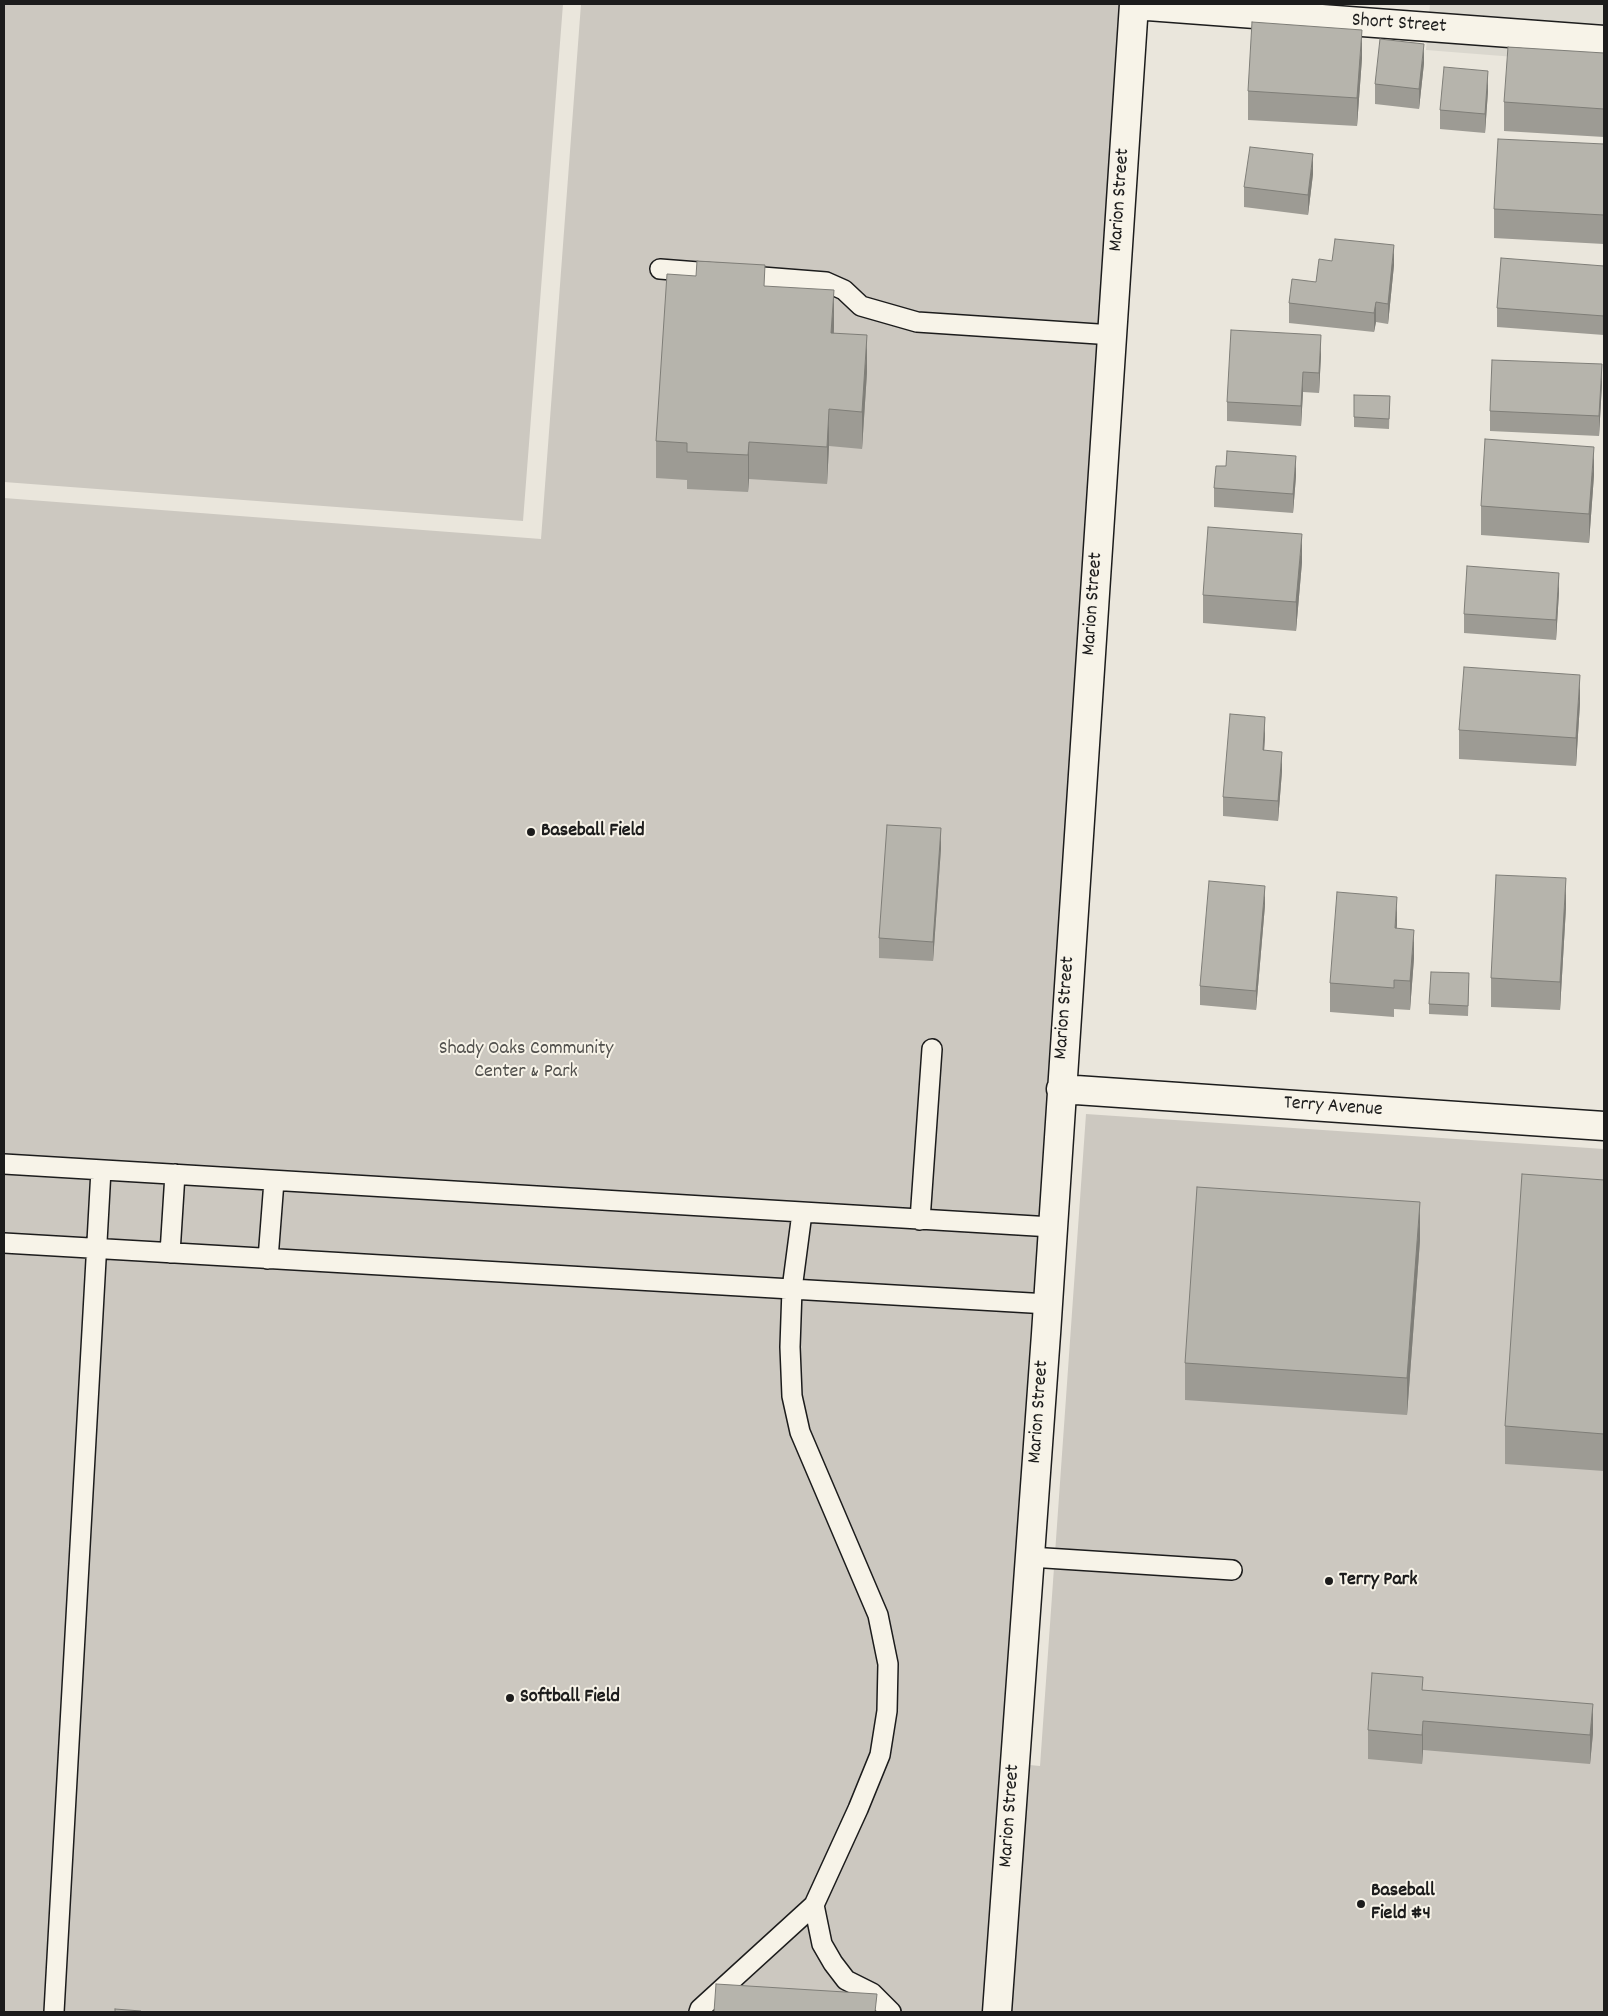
<!DOCTYPE html>
<style>
body{margin:0}
#map{position:relative;width:1608px;height:2016px;overflow:hidden;background:#eae6dc;font-family:Dekko,sans-serif}
canvas{display:block}
.frame{position:absolute;inset:0;border:5px solid #1c1c1c;pointer-events:none}
</style>
<div id="map">
<canvas width="1608" height="2016"></canvas>
<div class="frame"></div>
</div>
<script>
const ctx = document.querySelector('canvas').getContext('2d');
ctx.lineJoin = 'round';
function paint(path, color) { ctx.fillStyle = color; ctx.fill(path, 'evenodd'); }
const shape = rows => new Path2D(rows.map(r => 'M' + r).join(''));
function stroke(path, color, width, dash) { ctx.strokeStyle = color; ctx.lineWidth = width; ctx.lineCap = dash ? 'butt' : 'round'; ctx.setLineDash(dash || []); ctx.stroke(path); }
function drawText(font, color, halo, rows, align = 'center') {
  ctx.font = font + ' Dekko,sans-serif'; ctx.lineWidth = 4; ctx.setLineDash([]); ctx.textBaseline = 'middle'; ctx.strokeStyle = halo; ctx.fillStyle = color; for (const [text, x, y, turn = 0] of rows) {
    ctx.save(); ctx.translate(x, y); ctx.rotate((+turn || 0) * Math.PI / 180); ctx.textAlign = isNaN(turn) ? turn : align; if (halo) ctx.strokeText(text, 0, 0); ctx.fillText(text, 0, 0); ctx.restore();
  }
}
paint(shape([
 [1430,4,1604,4,1604,64,1426,50]
]), '#dad7ce');
paint(shape([
 [4,4,563,4,523,521,4,482],
 [581,4,1124,4,983,2012,4,2012,4,498,541,539],
 [1086,1114,1604,1149,1604,2012,1001,2012,1019,1764,1040,1766]
]), '#ccc8c0');
const lane = shape([
 [660,269,826,282,844,290,861,306,917,322,1113,335],
 [4,1164,1052,1227],
 [920,1220,932,1049],
 [4,1243,1048,1304],
 [170,1253,175,1174],
 [268,1259,274,1181],
 [1030,1557,1232,1570],
 [814,1905,822,1944,833,1963,846,1980,872,1993,891,2012],
 [54,2012,101,1170],
 [699,2012,700,2009,814,1905,858,1809,880,1755,887,1711,888,1664,878,1615,800,1432,792,1396,790,1347,792,1289,802,1213]
]);
const street = shape([
 [1134,5,1604,40],
 [1061,1089,1604,1126],
 [997,2012,1046,1334,1134,4]
]);
stroke(lane, '#1c1c1c', 22);
stroke(street, '#1c1c1c', 31);
stroke(lane, '#f7f3e8', 19);
stroke(street, '#f7f3e8', 28);
paint(shape([
 [1604,53,1604,137,1504,131,1504,102],
 [1362,58,1357,126,1248,120,1248,91],
 [1424,63,1419,109,1375,104,1375,84],
 [1488,91,1485,133,1440,129,1440,110],
 [1604,144,1604,244,1494,238,1494,209],
 [1313,174,1308,215,1244,207,1244,187],
 [1332,261,1394,265,1388,324,1376,322,1374,332,1289,323,1289,303,1316,282],
 [1604,266,1604,335,1497,327,1497,308],
 [765,286,834,328,834,333,867,372,862,449,829,446,827,484,749,479,748,492,687,489,687,480,656,478,656,441],
 [1321,355,1319,393,1303,392,1301,426,1227,421,1227,402],
 [1602,384,1599,436,1490,431,1490,411],
 [1354,395,1390,396,1389,429,1354,427],
 [1594,475,1589,543,1481,535,1481,506],
 [1296,476,1293,513,1214,507,1214,488],
 [1302,562,1296,631,1203,623,1203,595],
 [1559,592,1556,640,1464,633,1464,614],
 [1580,703,1576,766,1459,759,1459,730],
 [1265,736,1264,750,1282,771,1278,821,1223,816,1223,797],
 [941,848,933,961,879,958,879,938],
 [1265,905,1256,1010,1200,1005,1200,986],
 [1566,907,1560,1010,1491,1007,1491,978],
 [1397,928,1414,958,1410,1010,1394,1009,1394,1017,1330,1012,1330,983],
 [1469,983,1468,1016,1429,1014,1429,1004],
 [1604,1180,1604,1471,1505,1464,1505,1426],
 [1420,1240,1407,1415,1185,1400,1185,1363],
 [1423,1690,1593,1733,1590,1764,1423,1750,1422,1764,1368,1759,1368,1730]
]), '#9d9b94');
paint(shape([
 [1362,30,1362,58,1357,126,1357,98],
 [1424,44,1424,63,1419,109,1419,89],
 [1488,71,1488,91,1485,133,1485,114],
 [1313,154,1313,174,1308,215,1308,195],
 [1394,245,1394,265,1388,324,1388,304],
 [834,290,834,328,831,370,831,333],
 [1376,302,1376,322,1374,332,1374,313],
 [867,335,867,372,862,449,862,412],
 [1321,335,1321,355,1319,393,1319,373],
 [1602,364,1602,384,1599,436,1599,416],
 [1303,372,1303,392,1301,426,1301,406],
 [829,409,829,446,827,484,827,447],
 [749,442,749,479,748,492,748,455],
 [1594,447,1594,475,1589,543,1589,514],
 [1296,456,1296,476,1293,513,1293,494],
 [1302,534,1302,562,1296,631,1296,602],
 [1559,573,1559,592,1556,640,1556,620],
 [1580,675,1580,703,1576,766,1576,738],
 [1265,717,1265,736,1263,769,1263,750],
 [1282,752,1282,771,1278,821,1278,801],
 [941,828,941,848,933,961,933,942],
 [1566,878,1566,907,1560,1010,1560,982],
 [1265,886,1265,905,1256,1010,1256,991],
 [1397,897,1397,925,1395,957,1395,928],
 [1414,930,1414,958,1410,1010,1410,981],
 [1420,1202,1420,1240,1407,1415,1407,1378],
 [1593,1704,1593,1733,1590,1764,1590,1735],
 [1423,1721,1423,1750,1422,1764,1422,1735]
]), '#7f7e78');
const building = shape([
 [1252,22,1362,30,1357,98,1248,91,1252,22],
 [1380,39,1424,44,1419,89,1375,84,1380,39],
 [1508,47,1604,53,1604,109,1504,102,1508,47],
 [1444,67,1488,71,1485,114,1440,110,1444,67],
 [1498,139,1604,144,1604,215,1494,209,1498,139],
 [1250,147,1313,154,1308,195,1244,187,1250,147],
 [1335,239,1394,245,1388,304,1376,302,1374,313,1289,303,1292,279,1316,282,1319,259,1332,261,1335,239],
 [1501,258,1604,266,1604,316,1497,308,1501,258],
 [697,261,765,265,764,286,834,290,831,333,867,335,862,412,829,409,827,447,749,442,748,455,687,452,687,443,656,441,667,274,696,276,697,261],
 [1231,330,1321,335,1319,373,1303,372,1301,406,1227,402,1231,330],
 [1492,360,1602,364,1599,416,1490,411,1492,360],
 [1354,395,1390,396,1389,419,1354,417,1354,395],
 [1485,439,1594,447,1589,514,1481,506,1485,439],
 [1227,451,1296,456,1293,494,1214,488,1216,466,1226,466,1227,451],
 [1208,527,1302,534,1296,602,1203,595,1208,527],
 [1467,566,1559,573,1556,620,1464,614,1467,566],
 [1464,667,1580,675,1576,738,1459,730,1464,667],
 [1230,714,1265,717,1263,750,1282,752,1278,801,1223,797,1230,714],
 [887,825,941,828,933,942,879,938,887,825],
 [1496,875,1566,878,1560,982,1491,978,1496,875],
 [1209,881,1265,886,1256,991,1200,986,1209,881],
 [1337,892,1397,897,1395,928,1414,930,1410,981,1394,980,1394,988,1330,983,1337,892],
 [1431,972,1469,973,1468,1006,1429,1004,1431,972],
 [1522,1174,1604,1180,1604,1434,1505,1426,1522,1174],
 [1197,1187,1420,1202,1407,1378,1185,1363,1197,1187],
 [1372,1673,1423,1677,1422,1690,1593,1704,1590,1735,1423,1721,1422,1735,1368,1730,1372,1673],
 [716,1984,877,1994,875,2012,714,2012,716,1984],
 [115,2009,141,2011,141,2012,115,2012,115,2009]
]);
paint(building, '#b6b4ac');
stroke(building, '#7f7e78', 1);
for (const [x, y, r, color] of [
 [531,832,5,"#1c1c1c"],
 [1329,1581,5,"#1c1c1c"],
 [510,1698,5,"#1c1c1c"],
 [1361,1904,5,"#1c1c1c"]
]) { const dot = new Path2D(); dot.arc(x, y, r, 0, 2 * Math.PI); ctx.fillStyle = color; ctx.fill(dot); stroke(dot, '#f7f3e8', 2); }
drawText('20px', '#1c1c1c', '#f7f3e8', [
 ["Short Street",1399,25,4],
 ["Marion Street",1121,200,-86],
 ["Marion Street",1094,604,-86],
 ["Marion Street",1066,1008,-86],
 ["Terry Avenue",1333,1108,4],
 ["Marion Street",1040,1412,-86],
 ["Marion Street",1011,1816,-86]
]);
drawText('bold 20px', '#1c1c1c', '#f7f3e8', [
 ["Baseball Field",541,832],
 ["Terry Park",1339,1581],
 ["Softball Field",520,1698],
 ["Baseball",1371,1892],
 ["Field #4",1371,1915]
], 'left');
drawText('20px', '#51504d', '#f7f3e8', [
 ["Shady Oaks Community",526,1050],
 ["Center & Park",526,1073]
]);
</script>
